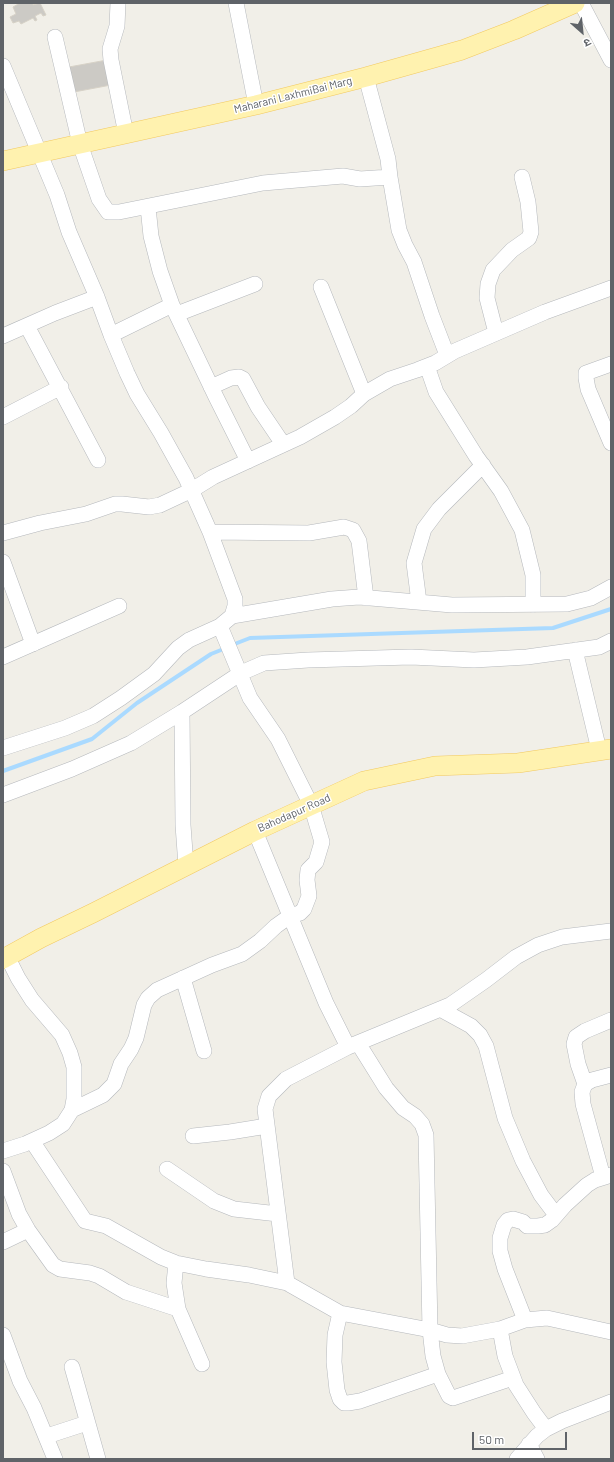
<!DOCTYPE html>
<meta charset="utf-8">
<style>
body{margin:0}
#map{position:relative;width:614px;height:1462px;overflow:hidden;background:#f1efe8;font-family:Barlow,"Noto Sans Devanagari",sans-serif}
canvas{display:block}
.frame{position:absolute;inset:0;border:4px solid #5f6368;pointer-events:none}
.north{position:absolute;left:562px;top:12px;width:40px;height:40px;-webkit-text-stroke:3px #fff;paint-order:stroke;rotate:153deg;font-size:11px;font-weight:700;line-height:16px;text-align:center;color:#5f6368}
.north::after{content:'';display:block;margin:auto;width:14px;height:18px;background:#5f6368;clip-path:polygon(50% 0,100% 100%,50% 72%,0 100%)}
.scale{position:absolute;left:472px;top:1432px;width:95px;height:18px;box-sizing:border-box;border:2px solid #5f6368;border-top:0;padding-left:5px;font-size:12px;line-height:14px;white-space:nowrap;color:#5f6368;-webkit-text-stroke:3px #fff;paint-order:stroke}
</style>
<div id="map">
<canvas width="614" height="1462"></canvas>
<div class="frame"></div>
<div class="north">उ</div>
<div class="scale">50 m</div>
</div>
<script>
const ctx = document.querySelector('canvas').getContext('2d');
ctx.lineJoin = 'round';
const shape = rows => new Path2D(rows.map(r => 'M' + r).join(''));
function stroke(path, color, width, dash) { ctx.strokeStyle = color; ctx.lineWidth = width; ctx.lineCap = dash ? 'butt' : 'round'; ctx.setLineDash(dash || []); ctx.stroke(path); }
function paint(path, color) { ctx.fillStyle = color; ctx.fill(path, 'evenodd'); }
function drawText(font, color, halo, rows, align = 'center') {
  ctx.font = font + ' Barlow,sans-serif'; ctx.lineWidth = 3; ctx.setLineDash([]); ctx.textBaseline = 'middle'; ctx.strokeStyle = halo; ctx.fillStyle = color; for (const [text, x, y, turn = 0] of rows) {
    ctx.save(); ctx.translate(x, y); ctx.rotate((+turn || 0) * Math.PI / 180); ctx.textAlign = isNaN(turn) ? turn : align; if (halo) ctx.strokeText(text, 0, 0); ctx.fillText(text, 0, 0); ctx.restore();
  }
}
stroke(shape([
 [232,645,250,638,553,628,611,609],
 [3,771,92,739,137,703,211,654,226,648]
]), '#aadaff', 4);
const building = shape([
 [20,3,33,3,33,5,40,3,46,15,43,16,41,13,35,16,37,20,35,21,33,18,21,24,19,21,13,23,10,17,16,14,13,7,20,3],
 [107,60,111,85,74,92,69,67,107,60]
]);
paint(building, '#cccac5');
stroke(building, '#d6d1c6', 1);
const minor = shape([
 [118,3,117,26,110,49,111,60,126,134],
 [236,3,256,105],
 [581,3,611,60],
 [55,37,80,144,99,199,108,212,119,212,263,183,343,176,360,179,390,177,399,230,405,245,414,262,432,316,447,355],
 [3,66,57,195,69,232,97,297,111,335,127,373,137,394,161,433,186,478,210,532,235,599,235,606,232,616,220,626,189,640,178,648,154,674,121,698,93,716,65,728,3,748],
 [366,77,388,159,390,177],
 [148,207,151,236,160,271,172,305,216,397,248,461],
 [321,287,364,394],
 [177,314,255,284],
 [27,326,98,460],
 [496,333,487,298,488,284,493,270,512,250,529,238,531,232,528,202,522,177],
 [111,335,172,305],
 [3,336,55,313,97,297],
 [611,364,586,373,586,378,588,389,611,443],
 [427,366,436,392,476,456,501,491,522,530,533,575,533,605],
 [211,387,231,378,239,377,243,379,258,407,283,444],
 [3,417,61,387],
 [210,532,309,533,344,527,353,530,359,541,366,598],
 [3,533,40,523,86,514,115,504,122,504,149,507,160,505,192,490,213,477,300,437,335,417,351,406,364,394,390,379,417,370,435,363,455,351,545,312,611,288],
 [3,562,33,644],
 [419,602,414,563,424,529,439,509,483,465],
 [232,616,332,599,359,597,452,605,567,604,591,598,611,587],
 [575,650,599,750],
 [3,657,119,606],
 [182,712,183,825,186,866],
 [3,795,72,769,131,743,182,712,241,673,264,663,308,660,411,657,474,660,527,657,599,647,611,641],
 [255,831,326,1003,348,1047],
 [183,978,204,1051],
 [440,1009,471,1026,480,1035,486,1046,505,1118,523,1161,541,1195,556,1215],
 [358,1043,386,1088,403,1108,415,1116,422,1124,426,1135,430,1330,433,1356,438,1374,449,1396,453,1398,513,1378],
 [585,1084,578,1064,574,1044,576,1037,585,1031,611,1020],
 [72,1110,103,1095,114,1084,121,1064,131,1049,136,1038,144,1005,148,998,157,990,212,965,242,954,260,941,276,926,290,916,300,913,304,909,309,896,307,880,308,870,316,862,322,842,311,805,278,739,250,698,220,626],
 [193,1136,230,1132,267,1126],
 [32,1141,85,1221,106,1226,161,1257,176,1263,206,1269,249,1275,287,1283,340,1313,430,1330,447,1335,462,1336,500,1329,525,1320,547,1318,611,1332],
 [3,1151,25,1144,49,1133,63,1124,72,1110,74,1099,74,1067,70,1053,62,1035,32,1000,18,978,7,956],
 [167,1169,214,1201,234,1209,278,1214],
 [3,1171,19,1214,28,1230,53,1265,60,1269,90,1273,99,1276,126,1292,178,1309],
 [603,1177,583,1104,582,1092,585,1084,592,1080,611,1075],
 [3,1242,28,1230],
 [176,1263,174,1283,178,1309,202,1364],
 [287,1283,265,1109,269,1096,286,1079,348,1047,450,1005,486,980,516,957,538,945,562,937,611,931],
 [340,1313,335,1335,334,1362,337,1390,340,1399,344,1403,348,1403,360,1401,438,1374],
 [525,1320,505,1269,500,1251,500,1238,504,1225,508,1220,513,1219,523,1222,527,1226,538,1226,545,1225,552,1220,565,1205,587,1185,595,1180,611,1175],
 [500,1329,505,1356,516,1385,534,1413,546,1429],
 [3,1335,20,1381,34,1408,55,1459],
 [72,1367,98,1459],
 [47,1436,87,1423],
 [529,1444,537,1459],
 [517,1459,537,1436,546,1429,562,1421,611,1402]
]);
const major = shape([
 [3,161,256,105,366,77,462,50,514,30,575,3],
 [3,959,41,938,93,913,255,831,364,781,435,766,518,763,611,749]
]);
stroke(minor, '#b5b8bc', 16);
stroke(major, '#f2c960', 20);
stroke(minor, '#fff', 15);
stroke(major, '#fff2af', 19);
drawText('11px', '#5f6368', '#fff', [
 ["Maharani LaxhmiBai Marg",293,95,-14],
 ["Bahodapur Road",294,813,-24]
]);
</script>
